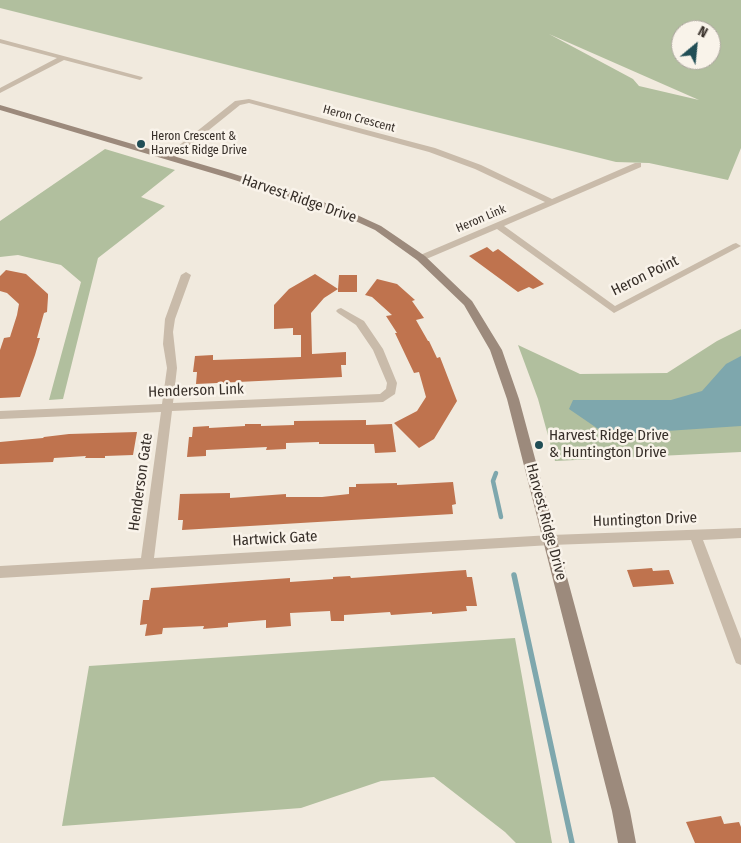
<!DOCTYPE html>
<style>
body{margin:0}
#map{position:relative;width:741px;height:843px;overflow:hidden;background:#f1eade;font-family:"Fira Sans Condensed",sans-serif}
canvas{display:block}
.north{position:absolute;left:671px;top:20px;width:50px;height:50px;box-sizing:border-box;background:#f9f3ea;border:1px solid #aba59d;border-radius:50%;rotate:28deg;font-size:14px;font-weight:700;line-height:20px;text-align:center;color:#372f29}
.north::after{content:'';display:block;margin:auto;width:18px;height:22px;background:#214e56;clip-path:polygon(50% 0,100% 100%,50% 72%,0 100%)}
</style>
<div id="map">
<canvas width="741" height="843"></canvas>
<div class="north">N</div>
</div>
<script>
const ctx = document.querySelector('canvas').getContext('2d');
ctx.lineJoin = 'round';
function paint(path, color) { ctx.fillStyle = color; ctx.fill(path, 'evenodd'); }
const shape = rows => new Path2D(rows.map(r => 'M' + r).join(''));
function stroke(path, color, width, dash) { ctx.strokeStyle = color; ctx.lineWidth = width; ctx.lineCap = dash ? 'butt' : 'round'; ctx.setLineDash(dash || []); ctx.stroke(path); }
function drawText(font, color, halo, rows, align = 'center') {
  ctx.font = font + ' "Fira Sans Condensed",sans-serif'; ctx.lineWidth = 5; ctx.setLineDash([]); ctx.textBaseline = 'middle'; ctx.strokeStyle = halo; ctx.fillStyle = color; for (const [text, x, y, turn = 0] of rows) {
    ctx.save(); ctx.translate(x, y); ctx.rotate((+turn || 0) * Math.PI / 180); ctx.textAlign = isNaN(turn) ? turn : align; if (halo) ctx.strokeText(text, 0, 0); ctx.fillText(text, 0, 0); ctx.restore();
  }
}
paint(shape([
 [0,0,741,0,741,148,728,180,649,163,616,162,0,8],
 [681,30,711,30,711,60,681,60],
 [549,34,699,100,639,86,633,79],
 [105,149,175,170,141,197,165,206,98,258,63,399,49,400,81,282,61,265,18,255,0,257,0,221],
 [741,329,741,452,555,461,538,399,518,345,580,374,667,373,717,341],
 [515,638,552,843,516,843,505,832,434,777,381,781,301,808,62,826,89,666]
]), '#b1bf9e');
paint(shape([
 [741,356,741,426,607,435,569,409,573,400,671,400,702,391,726,364]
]), '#7ea7ad');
stroke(shape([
 [496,473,493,481,501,517]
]), '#7ea7ad', 4.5);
stroke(shape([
 [514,575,572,843]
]), '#7ea7ad', 5.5);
paint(shape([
 [487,247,493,252,498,249,544,284,533,289,529,287,518,292,469,256],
 [6,270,26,274,48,294,48,297,47,312,44,313,37,338,40,338,35,355,20,397,0,398,0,350,4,338,10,337,17,315,19,304,7,293,0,291,0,276],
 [315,274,338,289,339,275,357,275,357,292,338,292,338,289,324,298,311,313,312,354,346,352,346,365,341,365,342,377,196,384,197,372,193,372,195,356,213,355,213,360,301,357,301,335,293,335,293,328,274,329,274,305,289,289],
 [377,279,397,284,415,300,412,301,424,318,416,320,428,341,429,341,437,358,440,357,457,401,434,439,419,448,394,423,417,411,426,397,419,372,414,373,395,333,397,333,386,316,392,315,372,297,365,295],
 [366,420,366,425,392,424,396,452,375,453,374,444,319,444,319,442,286,443,286,449,266,450,267,447,206,450,206,456,187,457,189,437,192,437,193,427,209,426,209,428,245,426,245,424,261,424,261,426,294,425,294,421],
 [137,432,133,455,105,456,105,458,85,458,86,456,54,458,53,462,0,464,0,442,43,438,44,437,69,434],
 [453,482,456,504,452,505,453,514,182,530,183,520,178,520,180,494,230,493,230,498,286,494,286,497,322,497,349,494,349,487,356,487,356,484,397,483,397,485],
 [652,568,653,571,669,570,674,584,633,587,627,570],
 [466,570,467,577,472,577,477,606,466,606,467,611,432,614,432,612,391,615,390,612,344,615,344,621,331,621,330,611,290,613,291,626,266,628,266,620,228,623,228,627,203,629,204,626,163,628,162,634,145,636,147,624,140,625,143,600,149,600,151,588,290,578,290,582,333,579,333,577,350,576,351,578],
 [721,816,724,824,739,822,741,827,741,843,695,843,686,822]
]), '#bf734e');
paint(shape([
 [0,39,142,77,143,78,140,80,64,60,0,93,0,88,57,58,0,43,0,39],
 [249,99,435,148,481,165,552,199,635,163,641,163,641,167,504,226,615,306,733,244,736,243,741,246,614,313,497,229,424,260,418,260,418,256,545,202,475,169,429,152,249,103,240,105,173,159,167,159,167,155,235,101,249,99],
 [186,272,191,275,175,319,173,332,177,368,173,403,380,394,386,389,387,383,373,350,356,325,338,313,336,311,338,309,341,308,364,321,383,349,397,383,395,394,383,402,172,411,154,558,551,535,741,528,741,538,703,540,741,639,741,665,736,663,734,658,691,540,551,545,0,578,0,566,141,558,161,412,0,419,0,411,162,404,167,368,163,344,165,319,181,275,186,272]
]), '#c9bbaa');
paint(shape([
 [0,105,231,173,332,205,357,215,381,226,425,256,472,301,502,350,519,399,630,811,636,843,618,843,612,811,507,399,490,350,464,305,417,260,375,230,351,219,326,209,225,177,0,110,0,105]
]), '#9c8a7c');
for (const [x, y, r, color] of [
 [141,144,5,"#214e56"],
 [539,445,5,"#214e56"]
]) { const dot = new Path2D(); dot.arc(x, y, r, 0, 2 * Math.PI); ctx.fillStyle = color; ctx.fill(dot); stroke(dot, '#f9f3ea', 2); }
drawText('12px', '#372f29', '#f9f3ea', [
 ["Heron Crescent",359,119,15],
 ["Heron Link",481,219,-23]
]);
drawText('12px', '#372f29', '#f9f3ea', [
 ["Heron Crescent &",151,137],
 ["Harvest Ridge Drive",151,151]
], 'left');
drawText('15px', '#372f29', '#f9f3ea', [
 ["Harvest Ridge Drive",299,199,19],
 ["Heron Point",645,276,-26],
 ["Henderson Link",196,391,-2],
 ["Henderson Gate",141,482,-82],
 ["Huntington Drive",645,520,-2],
 ["Harvest Ridge Drive",546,522,75],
 ["Hartwick Gate",275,539,-3]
]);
drawText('15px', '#372f29', '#f9f3ea', [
 ["Harvest Ridge Drive",549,436],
 ["& Huntington Drive",549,453]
], 'left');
</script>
